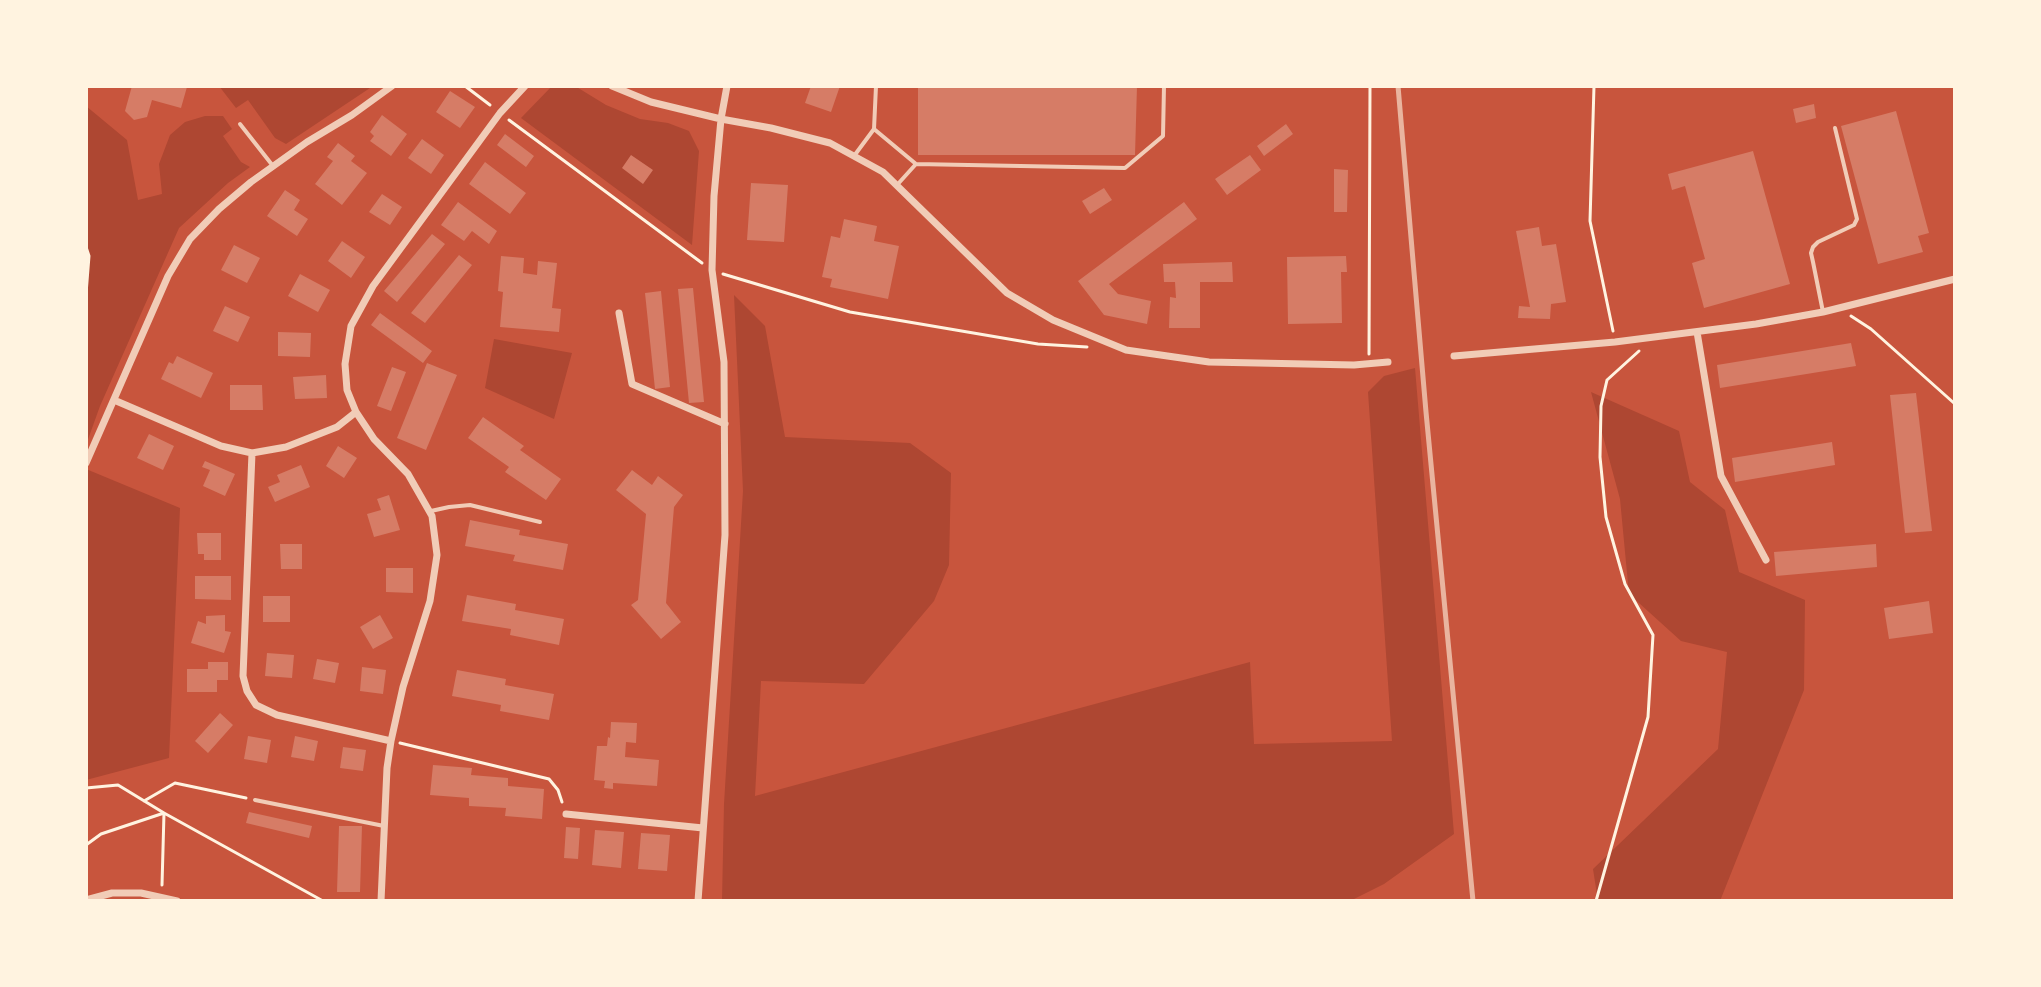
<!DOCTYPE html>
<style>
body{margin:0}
#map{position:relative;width:2041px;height:987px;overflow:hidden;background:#c8553d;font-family:"Roboto Condensed",sans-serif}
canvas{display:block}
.frame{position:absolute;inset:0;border:88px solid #fff3e0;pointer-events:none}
</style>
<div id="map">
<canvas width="2041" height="987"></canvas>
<div class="frame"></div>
</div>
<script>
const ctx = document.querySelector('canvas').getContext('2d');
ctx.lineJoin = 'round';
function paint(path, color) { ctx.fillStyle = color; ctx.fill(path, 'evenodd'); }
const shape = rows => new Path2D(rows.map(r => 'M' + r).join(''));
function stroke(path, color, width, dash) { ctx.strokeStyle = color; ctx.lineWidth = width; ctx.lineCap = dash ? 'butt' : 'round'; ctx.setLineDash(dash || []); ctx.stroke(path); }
paint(shape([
 [219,86,373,86,286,144,275,138,248,100,236,108],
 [552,86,575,86,606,105,640,119,668,123,689,131,699,151,692,245,521,118],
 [86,106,127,140,138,200,162,194,159,164,170,135,185,122,205,116,223,116,232,129,223,136,241,162,250,167,228,183,179,228,100,406,86,445],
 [734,295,765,326,785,437,910,443,951,473,949,565,934,601,864,684,761,681,755,796,1250,662,1254,744,1392,741,1368,392,1384,376,1415,368,1454,834,1384,884,1350,901,722,901,724,804,743,491],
 [494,339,572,353,554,419,485,388],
 [1591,392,1679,431,1690,482,1725,510,1739,572,1805,600,1804,690,1720,901,1598,901,1593,869,1718,749,1727,652,1681,641,1629,594,1620,499],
 [86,469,180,508,169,758,86,780]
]), '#ae4732');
paint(shape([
 [132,86,185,86,187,87,181,108,152,100,147,117,134,120,125,111],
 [811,86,840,86,831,112,805,103],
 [918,86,1137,86,1135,155,918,155],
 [450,91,475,107,460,128,436,112],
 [1814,104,1816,118,1796,123,1793,109],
 [1896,111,1929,233,1918,236,1923,252,1878,264,1841,126],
 [382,115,407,134,391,156,370,141,374,136,370,132],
 [1286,124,1293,134,1264,156,1257,146],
 [505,134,534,156,526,167,497,145],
 [422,139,444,155,431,174,408,158],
 [338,143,355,156,351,161,367,173,342,205,315,184,333,161,327,157],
 [1753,151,1790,284,1704,308,1692,263,1705,259,1685,186,1672,190,1668,174],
 [631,155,653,170,643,184,622,168],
 [1250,155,1261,170,1227,195,1215,179],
 [485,162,526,193,510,214,469,184],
 [1334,169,1348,170,1347,212,1334,212],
 [751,183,788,185,784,242,747,240],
 [1104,188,1112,200,1090,214,1082,201],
 [285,190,300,200,294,210,308,219,297,236,267,216],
 [382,194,402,207,390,225,369,212],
 [458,202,497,231,489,244,472,231,464,241,441,225],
 [1184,202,1197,219,1109,284,1118,294,1151,301,1147,324,1104,315,1078,281],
 [844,219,877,226,874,241,899,246,888,299,830,287,832,279,822,277,831,236,840,238],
 [1539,227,1542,246,1556,244,1566,302,1551,304,1550,319,1518,318,1519,306,1530,307,1516,231],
 [432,234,445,244,397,302,384,291],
 [342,241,365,257,351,278,328,261],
 [234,245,260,258,247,283,221,270],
 [459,255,472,265,425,323,411,313],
 [501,256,524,258,523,273,537,275,538,261,557,263,552,308,561,309,559,332,500,327,503,292,498,291],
 [1346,256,1347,272,1341,272,1342,323,1288,324,1287,257],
 [1232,262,1233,282,1200,282,1200,328,1169,328,1170,297,1176,298,1175,282,1164,282,1163,264],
 [300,274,330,290,318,312,288,296],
 [693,288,704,402,689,403,678,289],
 [661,291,670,387,655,389,645,293],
 [225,306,250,317,238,342,213,331],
 [380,313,432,351,423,363,371,325],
 [278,332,311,333,310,357,278,356],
 [1851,343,1856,366,1720,388,1717,365],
 [177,356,213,373,201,398,161,379,169,362,173,364],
 [427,363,457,375,426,450,397,438],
 [392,367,406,372,391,411,377,406],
 [326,375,327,398,295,399,293,377],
 [230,385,262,385,263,410,230,410],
 [1916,393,1932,531,1905,533,1890,395],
 [483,417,524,446,520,450,561,479,546,500,505,472,509,467,468,438],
 [149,434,174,446,163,470,137,458],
 [1832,442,1835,465,1735,482,1732,458],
 [338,446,357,458,344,478,326,466],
 [205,461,235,474,225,496,203,486,210,470,202,467],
 [301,465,310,487,275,502,268,487,280,482,277,475],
 [632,470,652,485,658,476,683,495,674,507,666,603,681,622,661,639,631,605,638,600,646,514,616,490],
 [389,495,400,530,374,537,367,514,381,510,377,499],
 [470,520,520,530,519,535,568,544,563,570,513,561,515,555,465,546],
 [197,533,221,533,221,560,204,560,204,554,198,554],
 [280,544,302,544,302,569,281,569],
 [1876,544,1877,567,1776,576,1774,552],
 [386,568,413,568,413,593,386,592],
 [195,576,231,576,231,600,195,599],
 [467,595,516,604,515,610,564,619,559,645,510,635,511,629,462,621],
 [263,596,290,596,290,622,263,622],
 [1929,601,1933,633,1889,639,1884,608],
 [225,615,225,631,231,632,224,653,191,643,198,621,206,624,206,616],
 [380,615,393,638,373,649,360,627],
 [267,653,294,655,292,678,265,676],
 [317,659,339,663,335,683,313,679],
 [208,662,228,662,228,680,217,680,217,692,187,692,187,669,208,669],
 [362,667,386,670,383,694,360,691],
 [457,670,506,679,505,685,554,694,549,720,500,711,501,705,452,696],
 [220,713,233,725,208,753,195,741],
 [611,722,637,723,636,743,626,742,625,757,659,760,657,786,613,783,613,789,604,788,605,781,594,780,597,746,607,746,608,737,610,738],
 [248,736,271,740,267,763,244,759],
 [295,736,318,741,314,761,291,757],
 [343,747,366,750,363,771,340,768],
 [433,765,472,768,471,775,508,778,508,786,544,789,542,819,505,816,506,808,469,806,469,798,430,795],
 [249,812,312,826,309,838,246,823],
 [339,826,362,826,360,892,337,892],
 [566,827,580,828,578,859,564,858],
 [595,830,624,832,621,868,592,865],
 [641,833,670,835,667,871,638,869]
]), '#d67c66');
stroke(shape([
 [465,86,490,105],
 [1594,86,1590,221,1613,331],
 [509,120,702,263],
 [86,247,89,256,86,294],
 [723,274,850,312,1038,344,1087,347],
 [1851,316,1871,329,1955,404],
 [1369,354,1370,86],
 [400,743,549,779,558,790,562,802],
 [86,788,118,785,164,813,162,885],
 [144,801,175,783,246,798],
 [86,845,101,834,164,813,323,901],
 [1596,901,1648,717,1653,635,1625,584,1606,517,1600,457,1601,406,1607,380,1639,351]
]), '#fff3e0', 3);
stroke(shape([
 [240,124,273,166],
 [874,129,916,164],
 [854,156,874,129,876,86],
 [897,185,916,164,1125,168,1163,136,1164,86],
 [1823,312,1813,262,1811,253,1813,247,1818,242,1854,225,1857,219,1835,128],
 [431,511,449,507,470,505,540,522],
 [255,800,384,826]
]), '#f1ccb7', 4);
stroke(shape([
 [612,86,651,102,721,119,771,128,830,143,883,172,1007,293,1053,320,1126,350,1209,362,1354,365,1388,362],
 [619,313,632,384,725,424],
 [1697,332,1721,476,1766,560],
 [1454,356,1615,342,1756,324,1823,312,1955,279],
 [114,400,221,446,252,453,286,447,337,427,356,412],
 [252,453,243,676,247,691,256,705,277,715,391,741],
 [86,463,168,276,190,239,219,209,251,182,307,142,352,115,392,86],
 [566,814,703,828],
 [86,900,112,893,141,893,177,901],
 [381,901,387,768,391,741,403,687,430,601,437,555,432,516,408,474,374,439,356,412,347,390,345,364,351,326,373,286,500,113,525,86],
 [698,901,725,535,724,362,712,270,714,196,721,119,727,86]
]), '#f1ccb7', 7);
stroke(shape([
 [1398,86,1426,412,1473,901]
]), '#e9b49f', 5);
</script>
